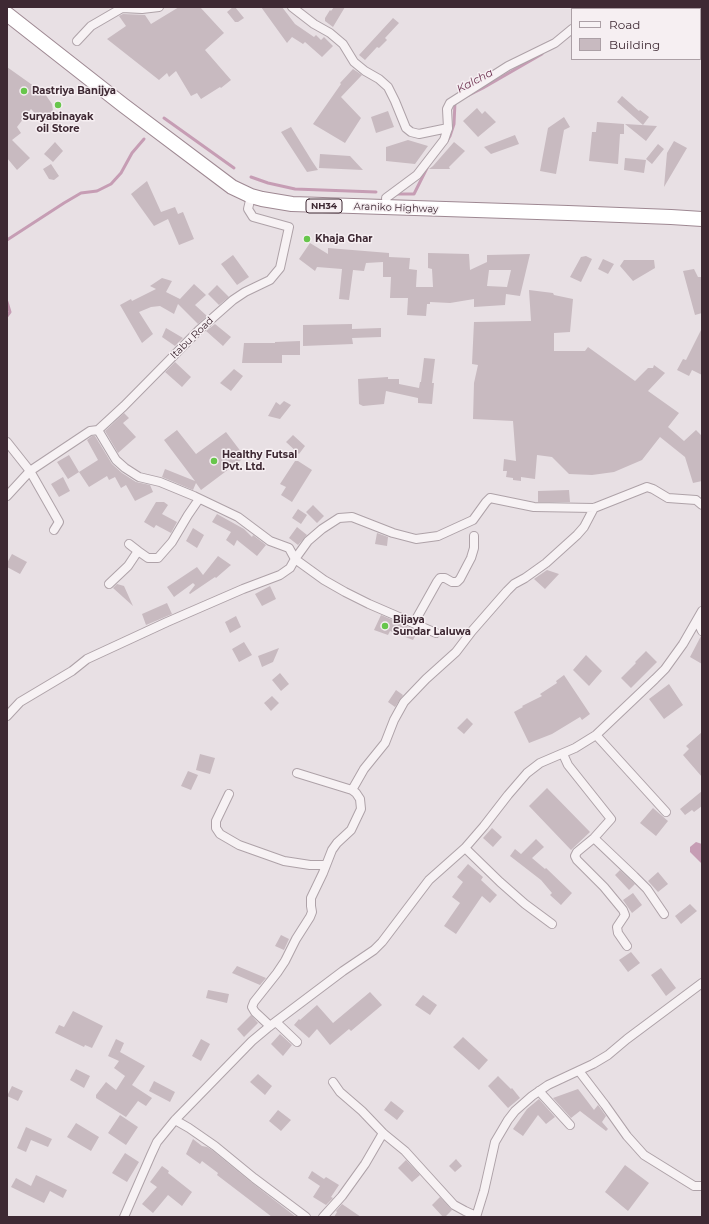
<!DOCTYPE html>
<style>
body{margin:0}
#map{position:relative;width:709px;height:1224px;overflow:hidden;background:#e8e0e4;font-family:Montserrat,sans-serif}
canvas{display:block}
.frame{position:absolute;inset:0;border:8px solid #3e2933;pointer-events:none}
.legend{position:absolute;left:571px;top:8px;width:130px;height:52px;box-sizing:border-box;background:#f6eff2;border:1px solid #aca0a6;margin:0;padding:5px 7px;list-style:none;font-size:12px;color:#3e2933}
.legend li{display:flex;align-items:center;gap:8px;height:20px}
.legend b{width:20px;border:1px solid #aca0a6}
</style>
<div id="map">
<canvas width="709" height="1224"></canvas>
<div class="frame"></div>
<ul class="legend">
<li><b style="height:5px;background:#f7f2f4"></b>Road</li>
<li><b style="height:11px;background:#c8bac0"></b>Building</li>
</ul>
</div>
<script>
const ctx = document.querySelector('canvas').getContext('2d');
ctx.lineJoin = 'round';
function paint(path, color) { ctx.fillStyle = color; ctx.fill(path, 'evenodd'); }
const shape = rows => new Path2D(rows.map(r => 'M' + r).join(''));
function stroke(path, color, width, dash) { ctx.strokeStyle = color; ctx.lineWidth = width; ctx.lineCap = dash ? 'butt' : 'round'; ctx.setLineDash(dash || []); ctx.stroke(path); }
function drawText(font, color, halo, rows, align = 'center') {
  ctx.font = font + ' Montserrat,sans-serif'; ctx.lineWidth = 3; ctx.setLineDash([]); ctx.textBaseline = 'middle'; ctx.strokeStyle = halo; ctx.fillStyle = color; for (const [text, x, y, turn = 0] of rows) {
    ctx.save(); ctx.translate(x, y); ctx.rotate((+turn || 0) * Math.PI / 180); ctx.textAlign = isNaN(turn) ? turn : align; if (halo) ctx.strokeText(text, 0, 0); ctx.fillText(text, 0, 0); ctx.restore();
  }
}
paint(shape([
 [696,842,702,844,702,864,690,852,690,847]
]), '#c69db4');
stroke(shape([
 [620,9,624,7],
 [469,95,483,88,542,54],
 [164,118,234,168],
 [447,141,450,136,454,124,455,102],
 [251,177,268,183,295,189,376,192],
 [395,194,414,194,427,168],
 [7,240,64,203,81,193,97,191,111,184,121,173,132,153,144,139],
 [7,302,10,312,7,316]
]), '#c69db4', 3);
paint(shape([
 [179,7,200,7,224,33,205,50,231,80,221,88,220,87,201,99,197,93,191,96,176,71,169,77,167,73,159,80,107,39,126,26,119,16,123,14,145,15,151,24],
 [233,7,235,7,244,18,238,22,235,22,227,12],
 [261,7,282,7,295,24,314,37,316,35,321,40,324,37,333,46,322,57,305,42,303,44,292,37,287,43],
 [334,7,345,7,333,27,325,21,325,18,330,10,331,11],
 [393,18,399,23,385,38,387,40,379,48,377,47,365,60,359,55],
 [7,67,45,94,52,104,53,111,41,120,31,109,17,127,21,133,12,140,30,158,17,170,7,158],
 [353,69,362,75,341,97,361,118,345,143,313,124,341,84,340,83],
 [622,96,639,111,640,110,649,117,643,125,617,102],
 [477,108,482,114,485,111,496,122,478,137,463,121],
 [388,111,394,127,376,133,371,117],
 [564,117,570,127,564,130,556,174,540,171,548,128],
 [597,122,624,124,624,134,620,134,618,164,589,161,592,132,596,132],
 [625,124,657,126,646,141],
 [291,127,312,161,318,170,307,172,281,132],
 [515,135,519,144,491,154,484,147],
 [408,140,428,146,415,164,386,161,386,147],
 [674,141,687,148,664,187,667,153],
 [55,142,63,151,53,162,44,154],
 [454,142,465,151,449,167,450,169,429,169,433,166],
 [658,144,664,149,652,164,646,159],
 [320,154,350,156,363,170,319,168],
 [625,158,646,160,644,173,624,170],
 [51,164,59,176,54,180,49,179,43,169],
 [147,181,161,212,175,207,178,214,183,212,194,239,179,245,168,219,154,226,131,194],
 [310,243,328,254,328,248,389,253,389,257,410,258,409,269,417,270,416,287,433,287,432,269,428,268,428,253,469,254,470,270,487,262,487,255,530,254,520,296,506,294,505,305,474,307,474,299,450,303,430,302,430,304,427,304,426,316,407,315,408,298,390,298,391,277,383,277,383,262,366,263,364,271,353,270,349,300,339,299,342,269,317,267,315,271,299,259],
 [489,270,511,270,507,287,487,286],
 [233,255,249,277,237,285,221,264],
 [586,256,592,259,581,282,570,277,581,257],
 [603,259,614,264,608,274,598,269],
 [624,260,654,260,655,268,633,281,620,266],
 [694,269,698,277,702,277,702,313,695,315,683,271],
 [162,278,172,281,166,292,180,299,194,284,206,295,195,305,207,316,198,324,178,304,174,314,160,306,151,307,139,312,153,334,142,343,120,305,131,299,132,301,156,289,150,286],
 [217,285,229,297,219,305,208,294],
 [529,290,553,293,554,295,573,299,570,332,554,333,554,351,585,351,588,347,635,381,648,368,653,368,654,365,665,373,648,391,679,413,668,427,684,441,696,430,702,436,702,481,693,483,685,457,660,437,642,460,614,472,592,475,569,474,552,457,537,455,535,479,521,477,521,481,513,480,513,478,506,477,507,471,503,471,504,459,516,461,513,421,473,419,474,383,478,365,472,364,474,322,531,321],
 [215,324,231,337,223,346,206,331],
 [352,324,352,329,381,328,381,337,352,338,353,344,303,346,303,325],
 [166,328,183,338,175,346,162,337],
 [702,328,702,375,692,370,689,376,677,370,683,359,686,360],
 [300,341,300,355,282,355,282,363,242,363,244,343,275,343,275,342],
 [424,358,435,359,432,383,434,383,432,404,418,403,418,398,386,391,384,404,363,406,359,404,358,379,388,377,388,379,399,379,399,384,419,388,420,382,421,382],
 [175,362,191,377,182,387,165,372],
 [234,369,243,376,231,391,220,383],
 [284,401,291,405,280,419,268,416,276,402,280,405],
 [124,413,129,418,123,423,136,437,118,453,105,431],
 [177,430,196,454,226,432,245,457,201,490,196,483,193,490,162,477,165,469,195,481,164,440],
 [293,435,305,446,299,454,286,442],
 [92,436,95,436,112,464,122,473,136,482,150,485,153,492,135,501,126,485,121,488,115,477,109,480,107,476,89,487,79,472,98,460,87,440],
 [69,455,79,472,68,479,57,462],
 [295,461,298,461,312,470,292,502,281,495,286,487,280,484],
 [63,477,70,491,59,497,51,484],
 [569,490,570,502,538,502,538,491],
 [156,502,164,502,168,505,162,514,177,522,171,533,156,525,154,528,144,522],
 [313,505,324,516,317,523,306,512],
 [298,509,307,515,301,524,292,518],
 [217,514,244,529,252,537,253,535,266,545,257,556,237,540,234,546,226,540,231,532,212,522],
 [297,527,307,535,298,545,289,538],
 [193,528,204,535,197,548,186,541],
 [377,533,388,537,387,546,375,544],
 [12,554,27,562,20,574,7,567,7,563],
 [218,556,231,565,216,578,215,577,190,594,189,593,195,585,193,583,174,597,167,587,197,567,203,575],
 [547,570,559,574,545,589,534,579],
 [117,584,124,586,133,606,113,588],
 [270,586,276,599,262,606,255,594],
 [167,603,172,614,146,625,142,614],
 [381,615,418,631,413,640,390,631,388,635,374,630],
 [236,616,241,627,230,633,225,622],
 [701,636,702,636,702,664,690,657],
 [244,642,252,655,239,662,232,649],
 [279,648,273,662,262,667,258,656],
 [646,651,657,662,631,688,621,678,636,663,635,662],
 [586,655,602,671,589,686,573,670],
 [280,673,289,684,281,691,272,680],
 [564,675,590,714,582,720,580,717,552,734,529,743,514,712,523,707,522,706,542,696,540,694,557,683,556,681],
 [669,684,683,705,664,719,649,699],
 [396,690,403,695,395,707,388,702],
 [272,696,279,703,271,711,264,703],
 [467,718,473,724,464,734,457,728],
 [702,732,702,777,683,755,689,749,686,746],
 [200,754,215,758,210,774,196,770],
 [188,771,198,775,191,790,181,786],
 [547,788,590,832,571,850,529,806],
 [702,791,702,806,694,812,692,810,685,815,680,809],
 [653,808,668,821,656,836,640,823],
 [492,828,502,837,493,847,483,838],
 [536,839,544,847,532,858,545,869,546,868,572,893,561,905,550,895,552,893,541,880,510,856,515,849,521,854],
 [468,864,483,877,481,880,497,895,490,903,482,896,456,934,444,926,460,903,452,897,463,882,457,877],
 [620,870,635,884,629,890,615,875],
 [658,872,668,884,658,892,648,881],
 [633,893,642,905,632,913,623,900],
 [690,904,697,911,681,924,675,916],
 [281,935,289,939,284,950,275,946],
 [631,952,640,963,628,972,619,960],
 [237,966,266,978,260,985,232,973],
 [661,968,676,988,666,996,651,975],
 [208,990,229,994,227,1003,206,998],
 [370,992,382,1005,351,1031,349,1029,330,1045,317,1029,309,1038,294,1025,299,1019,300,1020,317,1005,333,1023],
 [423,995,437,1005,430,1015,415,1005],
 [73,1011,103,1026,92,1048,85,1045,84,1047,55,1033,59,1025,64,1027],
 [251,1015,258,1023,244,1037,237,1029],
 [280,1034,292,1045,283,1056,271,1044],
 [463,1037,488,1060,479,1070,453,1047],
 [116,1039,124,1043,120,1052,145,1066,132,1085,152,1098,146,1106,138,1101,126,1117,96,1098,96,1095,106,1082,116,1090,125,1076,114,1068,119,1061,108,1056],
 [201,1039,210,1044,201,1061,192,1056],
 [76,1069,90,1076,84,1088,70,1080],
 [258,1074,272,1086,265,1095,250,1082],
 [498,1076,511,1089,512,1088,520,1098,508,1108,488,1086],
 [154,1081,175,1092,170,1102,149,1091],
 [12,1086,23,1091,18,1101,7,1096],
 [578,1089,594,1110,598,1105,606,1116,602,1122,608,1129,606,1131,580,1111,571,1118,553,1098],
 [539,1099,555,1117,546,1124,538,1115,523,1136,513,1129,527,1109],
 [391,1101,404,1111,397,1120,384,1110],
 [278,1110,291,1120,281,1131,269,1121],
 [120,1115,138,1127,126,1145,108,1133],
 [76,1123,99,1137,91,1151,67,1137],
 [26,1127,52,1139,48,1147,31,1140,26,1152,17,1148],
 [193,1139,202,1146,207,1147,212,1150,251,1182,296,1217,272,1217,217,1175,218,1173,202,1161,200,1164,186,1154],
 [125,1153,139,1162,127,1182,112,1173],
 [456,1159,462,1166,455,1172,449,1166],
 [406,1160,420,1175,412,1182,398,1168],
 [625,1165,649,1183,628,1211,605,1192],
 [162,1166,169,1171,168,1173,192,1192,182,1206,168,1195,153,1213,142,1204,157,1187,150,1182],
 [312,1171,324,1179,326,1177,339,1185,331,1197,333,1198,326,1205,313,1197,320,1186,308,1178],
 [36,1175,67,1190,63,1198,50,1191,44,1203,11,1187,16,1178,31,1186],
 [440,1197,452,1210,445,1217,443,1217,432,1205],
 [342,1204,361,1217,334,1217,337,1212,336,1211]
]), '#c8bac0');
const minor = shape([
 [292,7,314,24,330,33,343,44,354,62,365,71,379,79,388,87,395,101,406,128,411,132,419,134,448,128],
 [610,9,615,7],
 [77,41,91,26,122,8,142,9,159,7],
 [387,208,386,198,417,175,444,140,448,128,447,109,450,103,508,66,555,43,572,29],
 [7,442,30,471,59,522,54,530],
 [7,496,30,471,90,431,98,430],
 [129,544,138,551],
 [109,584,128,566,138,551,148,558,158,558,172,542,188,515,199,499],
 [697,620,702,631],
 [414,623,437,582,440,578,445,578,452,582,457,582,460,579,471,558,474,548,474,536],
 [436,633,369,604,345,592,324,580,295,559,308,541,322,529,339,518,352,517,393,533,416,539,438,536,473,520,486,502,490,498,534,507,594,508,647,487,653,489,668,498,696,500,702,505],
 [7,716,20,702,72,671,87,659,167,622,243,589,280,575,290,568,295,559,289,548,270,541,238,517,194,496,160,482,139,477,125,468,116,460,98,430,124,406,199,330,233,300,245,292,270,280,280,268,289,227,253,217,248,209,251,196],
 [596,735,666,812],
 [563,754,568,765,611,819,594,838,577,852,575,856,577,860,604,887,623,910,625,915,617,927,618,933,627,946],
 [352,790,364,769,385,743,394,720,404,702,426,679,456,652,472,631,507,591,514,584,525,578,546,563,577,535,584,527,594,508],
 [229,794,216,821,216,828,220,834,239,845,284,861,310,865,326,865],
 [594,838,634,876,647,889,664,914],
 [465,848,500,882,525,904,552,924],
 [276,1022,297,1042],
 [270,1026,255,1012,252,1007,254,1002,277,973,285,961,296,939,310,917,312,912,311,906,311,898,323,873,332,850,337,843,351,830,361,809,360,799,356,793,352,790,297,773],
 [579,1071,605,1105,627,1136,644,1155,694,1186,702,1186],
 [333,1082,340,1092,362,1111,383,1133,405,1151,454,1205,465,1211,476,1216],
 [539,1091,570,1125],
 [175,1120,189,1128,215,1146,254,1178,306,1217],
 [124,1217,151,1155,157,1142,175,1120,252,1041,270,1026,343,971,374,950,382,942,429,880,465,848,484,826,508,795,527,773,540,763,575,748,596,735,655,679,665,669,683,644,702,611],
 [323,1217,342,1196,365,1164,383,1133],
 [476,1217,484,1191,495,1142,508,1120,515,1111,532,1096,548,1085,593,1064,608,1055,627,1039,702,983]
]);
const trunk = shape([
 [7,14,123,105,232,187,251,196,262,199,292,204,568,213,671,217,702,219]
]);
stroke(minor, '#aea2a8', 10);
stroke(trunk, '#9e8892', 16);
stroke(minor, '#f7f2f4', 8);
stroke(trunk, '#fff', 14);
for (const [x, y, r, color] of [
 [24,91,4,"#67c64c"],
 [58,105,4,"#67c64c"],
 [307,239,4,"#67c64c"],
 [214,461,4,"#67c64c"],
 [385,626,4,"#67c64c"]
]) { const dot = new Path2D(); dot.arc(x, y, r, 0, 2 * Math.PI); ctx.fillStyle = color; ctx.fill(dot); stroke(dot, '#f6eff2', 1.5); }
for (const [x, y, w] of [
 [324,206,36]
]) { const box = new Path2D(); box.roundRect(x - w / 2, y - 7, w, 14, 3); ctx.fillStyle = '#f6eff2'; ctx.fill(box); stroke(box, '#3e2933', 1); }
drawText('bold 9px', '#3e2933', null, [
 ["NH34",324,206]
]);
drawText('bold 10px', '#3e2933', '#f6eff2', [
 ["Rastriya Banijya",32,91],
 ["Suryabinayak",58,117,"center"],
 ["oil Store",58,129,"center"],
 ["Khaja Ghar",315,239],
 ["Healthy Futsal",222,455],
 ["Pvt. Ltd.",222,467],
 ["Bijaya",393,620],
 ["Sundar Laluwa",393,632]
], 'left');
drawText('10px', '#3e2933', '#f6eff2', [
 ["Araniko Highway",396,208,2],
 ["Itabu Road",192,338,-44]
]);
drawText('italic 11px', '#703654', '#f6eff2', [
 ["Kalcha",475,81,-28]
]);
</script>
